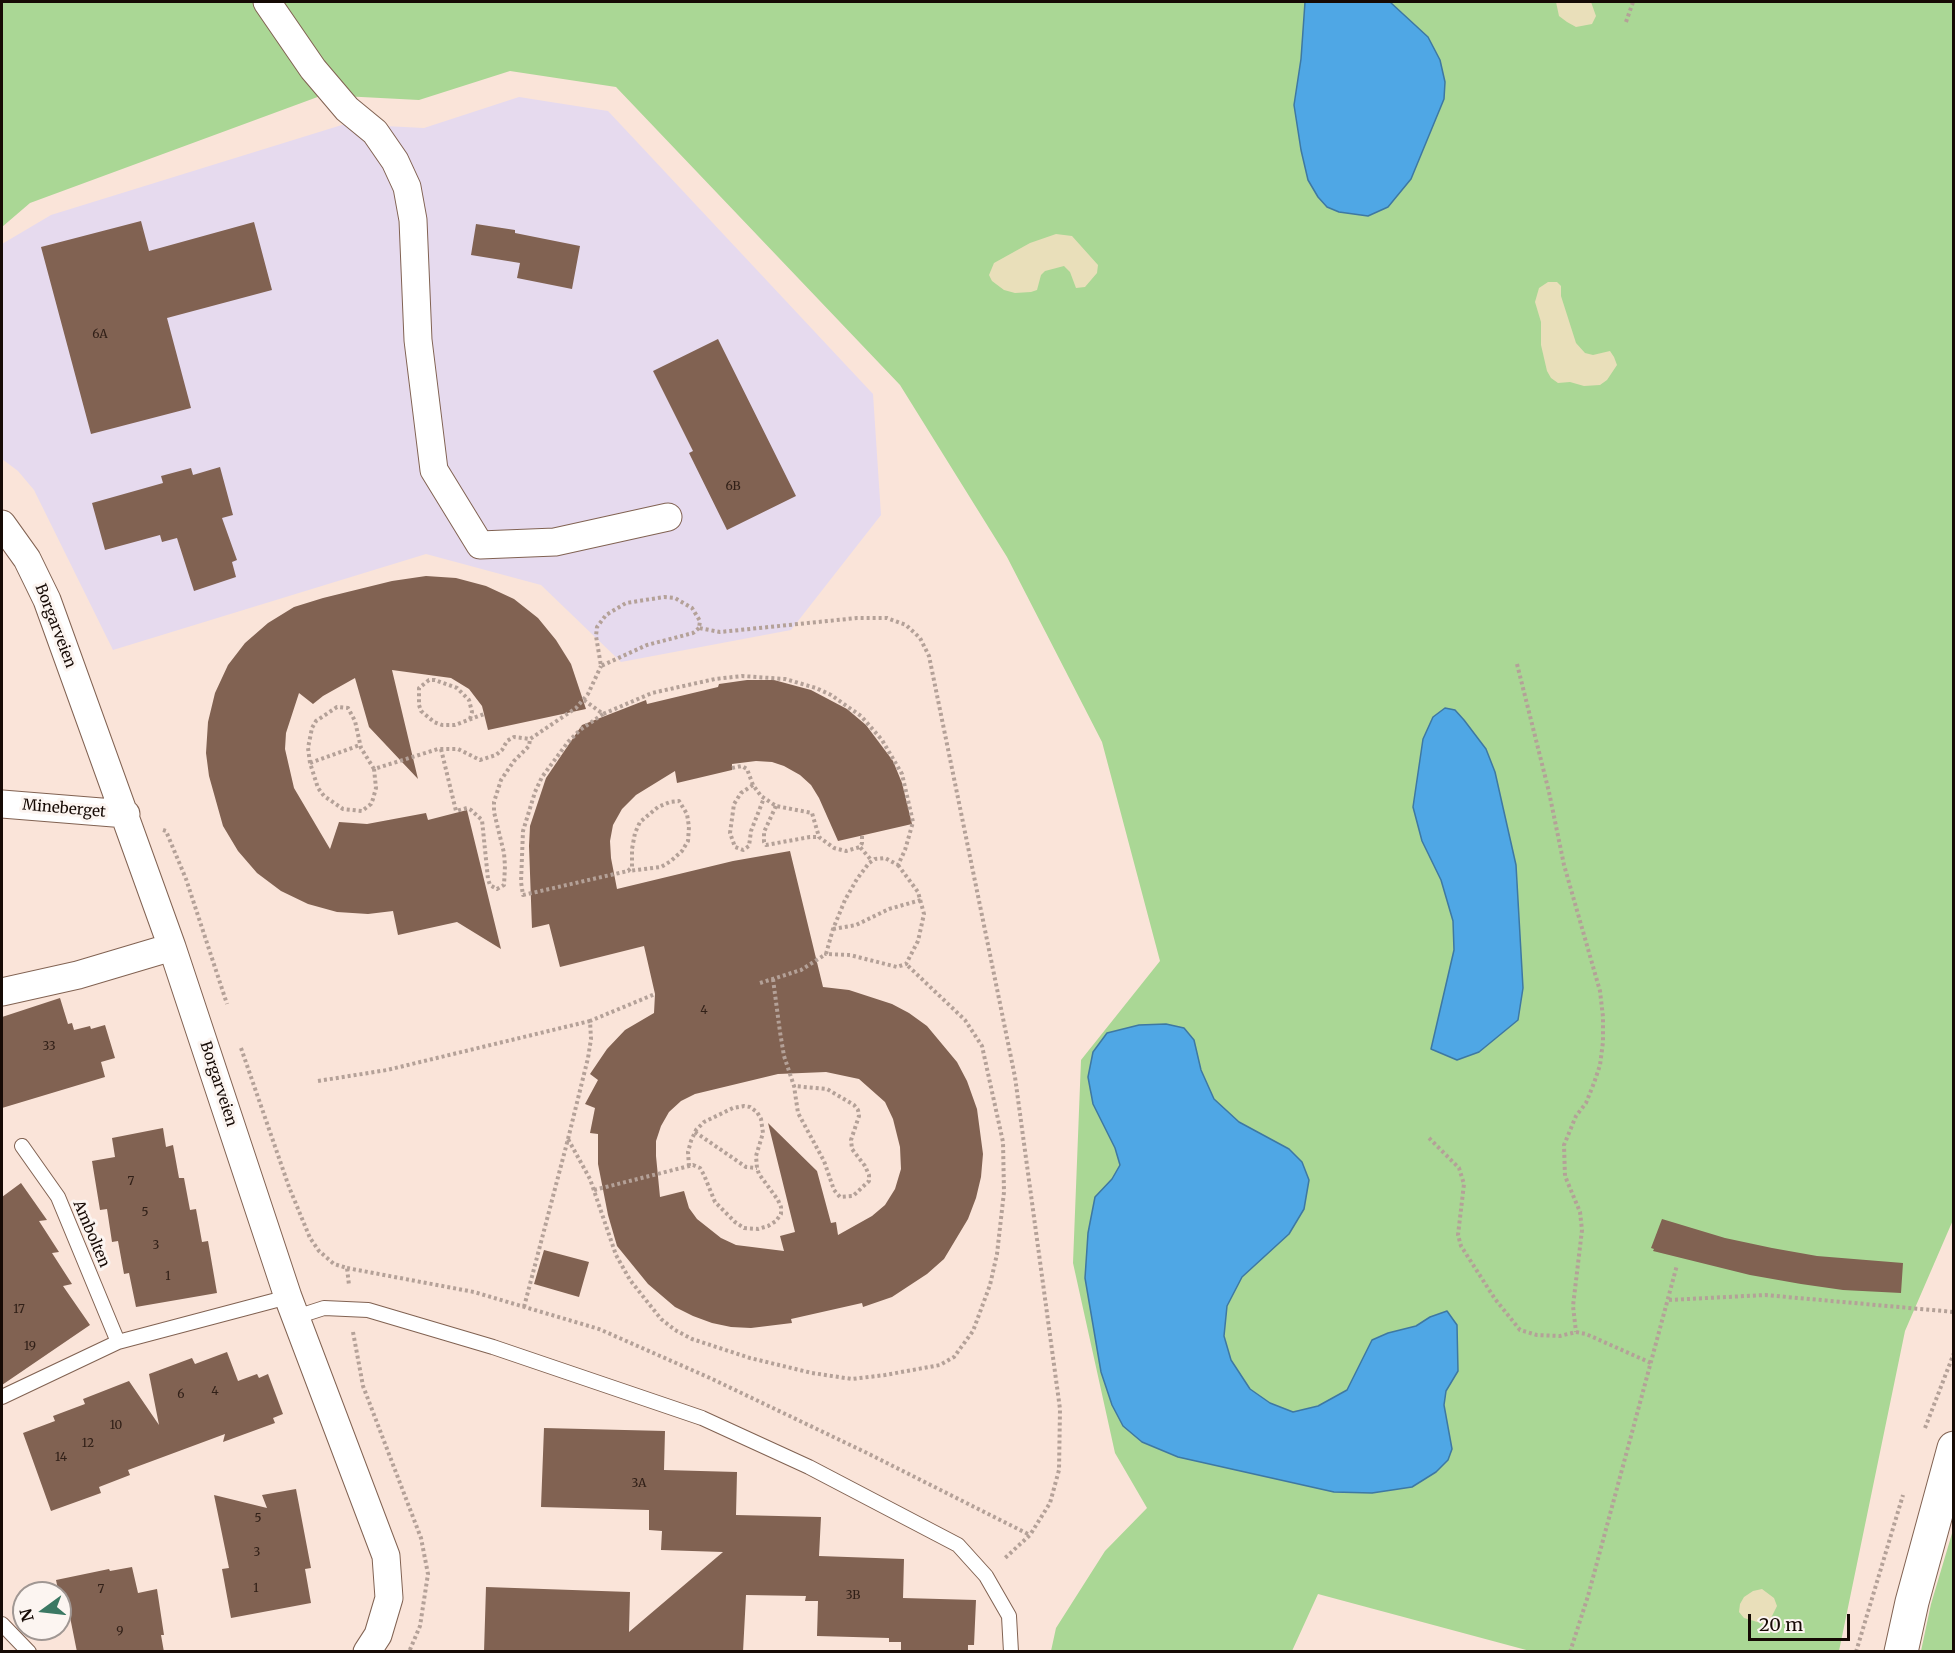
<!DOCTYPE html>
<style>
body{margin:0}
#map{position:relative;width:1955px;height:1653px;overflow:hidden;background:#fae4d9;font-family:Merriweather,serif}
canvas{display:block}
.frame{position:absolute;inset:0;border:3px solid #160a05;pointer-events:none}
.north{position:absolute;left:12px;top:1581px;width:60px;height:60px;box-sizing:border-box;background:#fcf5f1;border:2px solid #a09793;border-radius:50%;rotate:255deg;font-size:16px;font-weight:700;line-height:24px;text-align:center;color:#160a05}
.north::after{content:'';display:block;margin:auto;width:21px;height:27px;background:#3b7863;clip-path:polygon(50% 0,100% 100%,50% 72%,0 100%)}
.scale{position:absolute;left:1748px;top:1614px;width:102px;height:27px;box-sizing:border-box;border:3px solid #160a05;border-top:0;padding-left:8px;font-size:18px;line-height:21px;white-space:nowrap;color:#160a05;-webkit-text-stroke:4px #fcf5f1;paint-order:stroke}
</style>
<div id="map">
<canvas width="1955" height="1653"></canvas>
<div class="frame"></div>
<div class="north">N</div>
<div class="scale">20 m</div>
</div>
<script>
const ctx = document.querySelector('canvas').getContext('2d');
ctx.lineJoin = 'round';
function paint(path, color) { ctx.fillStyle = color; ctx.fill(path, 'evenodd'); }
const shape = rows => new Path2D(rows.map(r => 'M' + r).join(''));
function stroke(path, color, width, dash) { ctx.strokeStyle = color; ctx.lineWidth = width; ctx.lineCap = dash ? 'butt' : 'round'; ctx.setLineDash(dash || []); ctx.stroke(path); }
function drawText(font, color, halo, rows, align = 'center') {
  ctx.font = font + ' Merriweather,serif'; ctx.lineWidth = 6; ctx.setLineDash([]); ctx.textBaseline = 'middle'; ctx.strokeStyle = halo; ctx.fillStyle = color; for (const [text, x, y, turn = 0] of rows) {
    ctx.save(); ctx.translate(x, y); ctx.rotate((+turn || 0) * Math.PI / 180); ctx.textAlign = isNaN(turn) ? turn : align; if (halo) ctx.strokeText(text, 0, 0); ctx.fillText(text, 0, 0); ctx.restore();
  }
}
paint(shape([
 [519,97,608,111,873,394,881,515,791,630,621,662,541,585,426,554,113,650,34,490,18,471,2,459,2,244,51,215,345,124,424,128]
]), '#e6daee');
paint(shape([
 [2,2,1953,2,1953,1220,1905,1331,1839,1651,1530,1651,1318,1594,1292,1651,1051,1651,1056,1628,1105,1551,1147,1508,1115,1453,1073,1263,1081,1060,1160,961,1102,742,1007,557,900,385,616,87,510,71,419,100,323,95,30,203,2,227],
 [1953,1530,1953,1651,1921,1651,1931,1604]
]), '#aad795');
paint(shape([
 [1556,2,1591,2,1596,16,1592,24,1576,27,1567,22,1559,16],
 [1056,234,1072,236,1098,265,1097,273,1085,287,1076,288,1070,272,1064,266,1045,271,1041,275,1037,290,1031,292,1015,293,1004,290,992,281,989,275,994,263,1030,243],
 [1548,282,1557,282,1561,286,1561,296,1576,343,1585,353,1593,355,1610,351,1614,357,1617,365,1607,380,1600,385,1584,386,1570,382,1558,383,1551,378,1547,371,1541,345,1541,322,1535,302,1539,288],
 [1762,1589,1774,1598,1777,1606,1770,1620,1764,1624,1744,1618,1739,1612,1740,1604,1744,1597,1753,1591]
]), '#e9dfba');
const water = shape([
 [1305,2,1390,2,1428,37,1440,60,1445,82,1444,99,1411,179,1388,207,1368,216,1339,212,1327,207,1318,197,1308,180,1301,150,1294,105,1301,59,1305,2],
 [1445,708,1455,710,1464,720,1486,749,1495,772,1516,865,1523,988,1518,1020,1479,1052,1457,1060,1431,1049,1454,950,1453,921,1441,880,1422,841,1413,807,1423,739,1433,717,1445,708],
 [1139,1025,1166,1024,1184,1028,1194,1040,1201,1070,1214,1099,1239,1122,1289,1149,1302,1162,1309,1180,1304,1209,1289,1234,1242,1277,1227,1306,1224,1336,1231,1360,1250,1389,1270,1403,1293,1412,1318,1406,1347,1390,1372,1340,1388,1333,1416,1326,1430,1317,1447,1311,1457,1325,1458,1371,1446,1391,1444,1405,1452,1449,1448,1460,1436,1472,1412,1487,1372,1493,1334,1492,1178,1457,1142,1442,1123,1426,1112,1405,1101,1372,1085,1278,1088,1233,1095,1197,1112,1179,1120,1165,1115,1148,1093,1104,1088,1077,1093,1052,1107,1033,1139,1025]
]);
paint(water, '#4fa7e5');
stroke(water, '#3e78a2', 1.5);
paint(shape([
 [141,221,149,251,254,222,272,290,167,318,191,408,91,434,41,247],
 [476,224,515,230,515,233,580,246,572,289,517,278,520,263,471,255],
 [718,339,796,496,727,530,689,453,693,451,653,371],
 [220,467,233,515,222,518,237,560,232,562,236,577,194,591,177,538,162,542,160,535,105,550,92,503,163,483,161,476,191,468,193,475],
 [426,576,456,578,486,586,514,599,538,618,556,640,571,664,586,709,488,730,482,706,469,689,451,678,392,670,418,779,369,727,355,678,323,696,313,704,299,693,286,733,285,749,294,788,330,849,339,822,367,824,426,813,428,820,467,810,501,949,457,922,398,935,393,911,368,914,337,912,308,904,281,891,257,873,238,851,223,826,209,776,206,753,208,722,215,693,228,665,245,643,268,623,294,607,323,598,392,581],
 [747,680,774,680,811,690,847,709,866,725,893,761,902,783,912,824,838,841,819,798,811,785,800,775,784,766,772,762,756,761,732,764,732,770,677,783,675,771,636,795,622,809,613,825,610,841,611,858,617,889,733,861,790,851,823,987,849,990,892,1004,909,1013,927,1026,957,1062,967,1081,977,1109,983,1154,981,1177,976,1198,968,1219,944,1259,927,1274,892,1297,863,1307,862,1303,791,1319,792,1323,751,1328,731,1327,712,1323,693,1316,675,1307,648,1284,617,1246,608,1215,598,1164,598,1134,590,1133,595,1108,585,1104,598,1080,590,1074,607,1049,625,1030,654,1013,655,994,644,946,560,967,549,924,532,928,529,846,530,826,546,778,582,725,646,700,647,704,718,687,719,684],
 [826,1072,859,1079,885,1102,893,1119,900,1147,901,1169,895,1189,885,1205,872,1216,838,1235,836,1222,831,1223,817,1171,768,1123,795,1232,780,1236,784,1251,736,1245,721,1238,697,1219,689,1208,684,1191,660,1197,656,1156,656,1141,661,1126,669,1112,681,1101,695,1094,778,1074],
 [60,998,68,1024,72,1023,74,1030,90,1026,91,1029,105,1025,115,1058,101,1062,105,1077,2,1108,2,1017],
 [163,1128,166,1147,173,1145,179,1178,184,1178,190,1210,196,1209,202,1242,208,1241,217,1293,136,1307,129,1273,124,1274,118,1241,112,1242,107,1209,100,1210,92,1161,115,1157,112,1138],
 [21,1183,47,1220,39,1221,59,1252,52,1253,72,1284,63,1286,90,1325,2,1385,2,1197],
 [1662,1219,1725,1238,1772,1248,1817,1256,1903,1263,1901,1293,1843,1290,1801,1284,1750,1275,1653,1251,1654,1249,1651,1248],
 [544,1250,589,1262,579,1297,534,1284],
 [227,1352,238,1381,257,1374,259,1378,268,1374,283,1414,273,1418,275,1423,223,1442,225,1434,128,1470,130,1475,99,1487,101,1493,51,1511,23,1433,55,1421,53,1416,85,1404,83,1399,129,1381,159,1425,149,1374,192,1358,195,1364],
 [544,1428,665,1431,664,1470,737,1472,736,1515,821,1517,819,1556,904,1559,903,1598,976,1600,974,1645,968,1645,968,1652,901,1652,901,1642,889,1642,889,1638,817,1636,818,1601,805,1601,806,1596,746,1595,743,1652,484,1652,486,1587,630,1592,629,1632,723,1552,661,1550,662,1531,649,1530,649,1510,541,1507],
 [296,1489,311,1568,305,1569,311,1603,231,1618,222,1569,229,1568,214,1495,267,1508,262,1495],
 [132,1567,138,1593,157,1589,164,1635,161,1635,164,1652,77,1652,70,1617,64,1618,56,1580,109,1569,110,1571]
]), '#816252');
const service = shape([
 [22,1146,58,1197,118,1342],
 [296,1317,324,1308,368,1310,493,1347,702,1418,809,1467,958,1545,986,1576,1009,1616,1011,1652],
 [2,1397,118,1342,288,1297],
 [2,1624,29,1652]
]);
const minor = shape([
 [267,2,313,69,347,109,375,132,395,161,407,187,413,220,418,340,434,470,480,545,555,542,668,517],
 [2,524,27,559,47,600,172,947,288,1297,386,1556,389,1598,378,1635,367,1652],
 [2,804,126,814],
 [2,992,78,975,172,947]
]);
const tertiary = shape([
 [1901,1652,1912,1602,1954,1448]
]);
stroke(service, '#816252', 16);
stroke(minor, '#816252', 29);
stroke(tertiary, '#816252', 35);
stroke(shape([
 [1626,22,1633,2],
 [699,628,693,633,647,645,601,666,596,636,597,627,606,615,626,603,664,597,675,598,692,608,700,621,699,628,720,632,857,618,887,618,906,625,920,638,929,656,1015,1077,1060,1409,1059,1470,1050,1503,1030,1535],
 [1517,664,1549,792,1564,865,1600,991,1603,1017,1603,1042,1600,1065,1594,1083,1586,1103,1576,1116,1564,1145,1565,1176,1580,1212,1582,1230,1573,1306,1576,1332],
 [584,700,603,714,652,693,715,679,742,676,785,679,816,688,831,695,861,716,882,740,902,774,913,822,905,850,898,865,885,858,875,859,869,863,857,879,845,900,833,929,826,954,850,955,897,967,906,964,918,941,924,914,918,892,898,865],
 [603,714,580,730,568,742,542,777,535,792,523,831,521,882,523,895,628,871,632,867,632,849,635,833,640,822,658,807,670,802,679,801,687,814,689,827,688,841,682,851,671,861,661,867,628,871],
 [470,719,472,712,469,700,457,688,435,680,429,680,419,688,419,705,421,711,434,722,442,725,455,725,484,714],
 [441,749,456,811,467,808,471,810,482,820,488,879,490,885,497,889,504,885,505,866,504,853,494,812,494,802,501,780,514,761,529,746,530,739],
 [310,763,360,745],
 [732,768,742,766,747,769,753,785,761,796,776,806,812,813,819,837,834,848,846,851,860,847],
 [374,769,361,748,355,721,348,708,337,707,316,721,312,728,308,748,310,763,318,788,324,796,343,809,362,811,371,804,373,799,376,788,374,769,438,749,458,749,480,760,496,755,502,750,507,741,514,737,530,739,576,708,588,694,601,666],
 [753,785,741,793,734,804,730,833,735,847,743,850,749,846,751,831,764,798],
 [776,806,764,832,764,842,766,845,810,837,819,837],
 [163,830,166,831,186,879,227,1004],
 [862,836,862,843,860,847,872,861],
 [833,929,856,925,889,909,921,900],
 [773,979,780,1032,784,1056,794,1086,798,1113,824,1161,834,1190,840,1197,853,1196,869,1181,869,1175,865,1166,852,1149,851,1140,859,1116,858,1110,854,1105,827,1089,794,1086],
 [760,983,801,970,826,954],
 [241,1048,289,1187,310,1238,319,1251,334,1264,347,1268,349,1285],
 [318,1081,387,1070,590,1021],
 [695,1132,746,1167,757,1168],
 [1429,1138,1459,1168,1464,1184,1458,1235,1461,1246,1495,1299,1520,1330,1537,1335,1560,1336,1576,1332,1586,1334,1651,1363],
 [568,1139,588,1058,591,1039,590,1021,655,994],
 [594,1190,689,1166,693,1165,700,1168,704,1175,715,1202,735,1222,744,1228,758,1229,768,1226,776,1221,781,1214,781,1207,778,1200,759,1174,757,1168,756,1156,763,1133,761,1119,757,1112,750,1107,744,1106,733,1108,704,1122,696,1130,691,1141,688,1152,689,1166],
 [347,1268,474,1292,599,1329,710,1378,867,1453,1030,1535,1004,1559],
 [1669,1300,1765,1295,1954,1312],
 [524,1307,568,1139,590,1179,616,1255,630,1280,661,1319,675,1330,692,1339,750,1358,812,1373,852,1379,885,1375,940,1365,954,1357,973,1331,990,1285,997,1254,1004,1192,1003,1142,982,1046,965,1020,906,964],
 [353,1332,363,1386,421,1538,428,1574,420,1626,409,1652],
 [1925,1428,1954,1353],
 [1570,1652,1588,1596,1677,1265],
 [1856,1652,1903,1495]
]), '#b4a198', 4, [3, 3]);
stroke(service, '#fff', 14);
stroke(minor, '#fff', 27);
stroke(tertiary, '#fff', 33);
drawText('12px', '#312018', null, [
 ["6A",100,335],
 ["6B",733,487],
 ["4",704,1011],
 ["33",49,1047],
 ["7",131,1182],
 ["5",145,1213],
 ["3",156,1246],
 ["1",168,1277],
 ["17",19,1310],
 ["19",30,1347],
 ["4",215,1392],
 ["6",181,1395],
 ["10",116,1426],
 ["12",88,1444],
 ["14",61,1458],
 ["3A",639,1484],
 ["5",258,1519],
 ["3",257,1553],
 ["1",256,1589],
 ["7",101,1590],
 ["3B",853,1596],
 ["9",120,1632]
]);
drawText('15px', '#160a05', '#fcf5f1', [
 ["Borgarveien",55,626,69],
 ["Mineberget",64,809,5],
 ["Borgarveien",218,1084,72],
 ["Ambolten",91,1234,67]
]);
</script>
